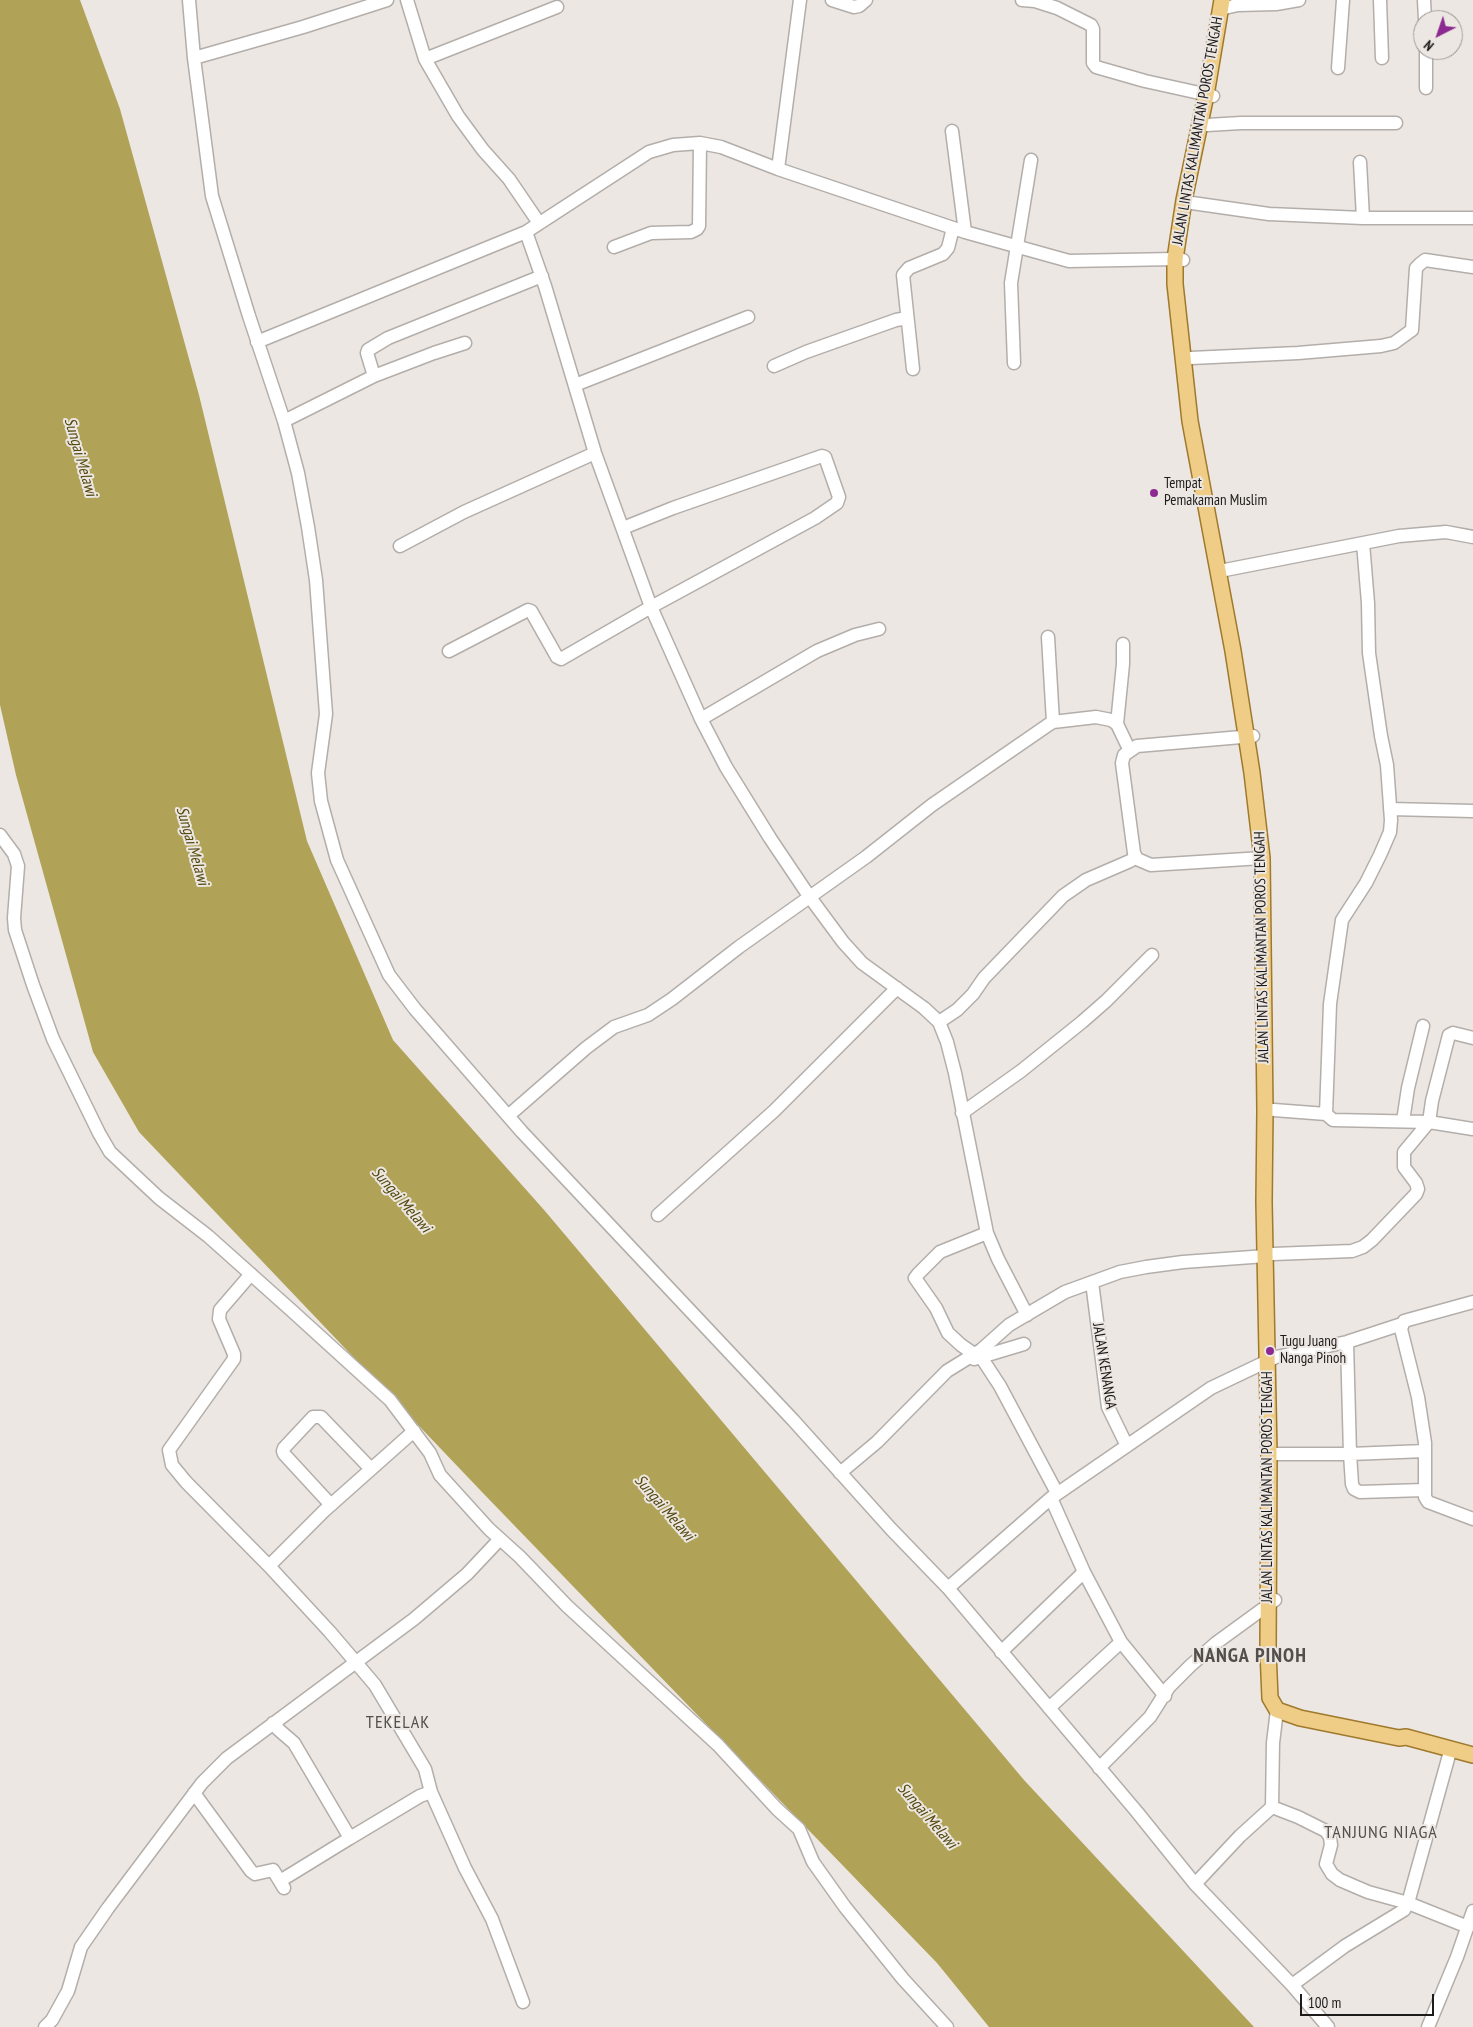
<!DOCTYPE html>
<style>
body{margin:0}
#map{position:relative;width:1473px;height:2027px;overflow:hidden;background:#ede7e3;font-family:"PT Sans Narrow",sans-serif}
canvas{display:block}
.north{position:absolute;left:1413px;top:10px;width:50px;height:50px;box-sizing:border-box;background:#ede7e3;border:1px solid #9a9592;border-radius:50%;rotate:221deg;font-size:14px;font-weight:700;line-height:20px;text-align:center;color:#1d1b19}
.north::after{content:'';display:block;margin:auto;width:18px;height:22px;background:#8c2a91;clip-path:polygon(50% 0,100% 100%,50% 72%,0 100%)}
.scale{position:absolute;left:1300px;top:1994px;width:134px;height:22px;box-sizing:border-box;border:2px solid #1d1b19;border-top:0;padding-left:6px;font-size:15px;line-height:18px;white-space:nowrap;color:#1d1b19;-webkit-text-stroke:4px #ede7e3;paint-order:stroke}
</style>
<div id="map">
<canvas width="1473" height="2027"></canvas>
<div class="north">N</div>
<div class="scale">100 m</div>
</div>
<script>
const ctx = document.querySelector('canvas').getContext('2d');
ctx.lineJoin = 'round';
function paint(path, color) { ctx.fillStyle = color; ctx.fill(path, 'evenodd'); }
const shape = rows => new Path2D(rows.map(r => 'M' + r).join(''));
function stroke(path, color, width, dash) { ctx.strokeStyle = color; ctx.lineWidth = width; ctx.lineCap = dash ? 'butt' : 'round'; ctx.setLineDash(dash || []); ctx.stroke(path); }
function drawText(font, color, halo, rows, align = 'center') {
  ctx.font = font + ' "PT Sans Narrow",sans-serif'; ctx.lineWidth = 4; ctx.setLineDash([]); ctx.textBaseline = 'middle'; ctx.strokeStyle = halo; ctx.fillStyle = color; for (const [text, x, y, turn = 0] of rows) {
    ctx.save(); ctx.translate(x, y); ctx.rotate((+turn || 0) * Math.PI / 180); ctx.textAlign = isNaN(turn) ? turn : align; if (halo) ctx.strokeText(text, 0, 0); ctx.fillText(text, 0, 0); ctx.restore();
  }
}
paint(shape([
 [0,0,80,0,120,109,199,395,307,841,393,1040,545,1211,1024,1780,1254,2027,989,2027,937,1963,481,1491,139,1132,93,1052,16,775,0,705]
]), '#b0a358');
const minor = shape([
 [189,0,194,58,212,196,249,316,284,421,298,473,308,527,316,580,326,714,318,773,321,801,337,860,389,975,415,1009,522,1132,793,1420,891,1529,948,1588,1137,1812,1195,1884,1292,1985,1328,2027],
 [407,0,425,59,458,116,483,150,509,179,539,223],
 [832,0,854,7,859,6,866,0],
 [1022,0,1035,1,1057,8,1091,25,1093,29,1093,63,1096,67,1145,81,1213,96],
 [1380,0,1382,58],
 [1424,0,1425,20],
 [1220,9,1238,5,1276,4,1299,0],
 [1426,50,1426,88],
 [194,58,303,27,387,0],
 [425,59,557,7],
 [1338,68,1343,0],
 [1207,125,1241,123,1396,123],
 [952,131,965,232],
 [1360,162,1363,218],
 [778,169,800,0],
 [1192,203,1269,214,1363,218,1473,218],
 [526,232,545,286,595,453,651,607,701,719,726,767,770,838,809,896,843,942,862,963,924,1008,939,1022,947,1042,955,1073,987,1233,998,1259,1027,1315],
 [614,247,651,233,691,232,697,229,699,226,700,143],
 [257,342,526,232,649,152,673,145,700,143,721,147,778,169,965,232,1069,261,1175,259,1183,260],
 [1191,358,1298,353,1381,346,1394,343,1412,330,1416,268,1420,264,1425,260,1473,267],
 [1014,363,1011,283,1031,160],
 [774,366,806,352,896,320,907,318],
 [913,369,903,275,909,268,943,254,948,248,953,228],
 [374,376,367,353,368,350,388,338,542,276],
 [575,385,748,317],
 [284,421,374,376,434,353,465,343],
 [1363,543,1368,603,1369,653,1381,736,1387,765,1391,820,1390,832,1380,855,1366,883,1342,920,1330,1004,1326,1114,1333,1120,1429,1122,1473,1129],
 [400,546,464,512,595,453],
 [1225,570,1399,536,1446,532,1473,537],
 [1048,637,1053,722],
 [449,651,528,610,531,611,557,657,561,659,651,607,815,518,837,503,839,497,825,457,822,456,673,508,623,528],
 [701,719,817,651,855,635,879,629],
 [1117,724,1123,664,1123,644],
 [1253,736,1137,746,1124,755,1122,763,1134,853,1137,859,1151,865,1262,858],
 [1390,809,1473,811],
 [0,835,14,854,18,866,14,918,15,930,33,985,53,1039,99,1133,110,1152,159,1198,208,1236,291,1310,390,1400,430,1453,440,1475,489,1529,520,1557,567,1606,718,1745,777,1809,799,1829,813,1862,845,1907,903,1979,947,2027],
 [939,1022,957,1010,973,994,984,978,1063,896,1086,880,1130,861,1136,857],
 [1274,1110,1326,1114],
 [962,1113,1021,1071,1082,1022,1106,1001,1152,955],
 [508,1116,586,1048,614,1027,648,1015,672,999,739,947,866,857,932,805,1048,725,1053,722,1096,717,1111,720,1117,724,1129,749],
 [1403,1121,1408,1088,1423,1026],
 [658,1215,774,1111,897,988],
 [1273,1254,1352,1251,1363,1247,1372,1240,1416,1194,1418,1189,1416,1183,1404,1167,1404,1152,1429,1122,1432,1101,1449,1035,1453,1033,1473,1038],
 [251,1274,220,1310,219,1319,234,1354,234,1359,169,1450,172,1465,186,1482,269,1566,330,1632,375,1685,425,1769,431,1792,465,1868,492,1919,523,2002],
 [1092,1282,1108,1407,1127,1446],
 [1473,1302,1404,1321,1401,1329,1418,1397,1425,1443,1425,1497,1428,1502,1473,1519],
 [1347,1342,1350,1454,1352,1484,1354,1489,1360,1492,1424,1490],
 [974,1354,961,1345,948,1333,936,1308,915,1278,918,1274,940,1252,987,1233],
 [981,1357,1000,1386,1057,1493],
 [974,1359,1024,1344],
 [1276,1454,1350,1454,1425,1451],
 [840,1473,877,1442,947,1371,981,1350,1009,1325,1065,1292,1120,1272,1146,1267,1183,1262,1266,1256],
 [1051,1498,1084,1572,1121,1642,1165,1696],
 [331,1505,284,1454,283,1451,284,1448,313,1417,321,1417,371,1469],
 [269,1566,324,1511,414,1431],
 [948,1588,1051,1498,1211,1388,1276,1357,1347,1342,1402,1324],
 [1001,1652,1084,1572],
 [1049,1708,1121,1642],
 [273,1723,279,1730,294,1743,350,1838,420,1796,431,1792],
 [1099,1768,1150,1717,1169,1687,1190,1666,1216,1643,1275,1600],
 [194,1793,251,1871,255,1874,273,1870,284,1888],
 [1272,1807,1298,1817,1326,1831,1330,1837,1331,1845,1326,1864,1332,1874,1340,1880,1368,1892,1408,1903,1468,1927],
 [280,1881,350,1838],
 [1195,1884,1240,1836,1272,1807,1273,1743,1277,1710],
 [1292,1985,1345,1946,1404,1910,1408,1903,1451,1748],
 [45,2027,52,2020,68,1991,81,1947,108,1908,202,1783,227,1758,414,1619,467,1574,500,1539],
 [1428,2027,1457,1957,1473,1911]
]);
const major = shape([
 [1222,0,1206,95,1184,200,1175,259,1175,284,1190,421,1233,651,1252,773,1262,858,1265,1111,1264,1202,1269,1453,1268,1651,1270,1698,1277,1710,1300,1718,1399,1738,1406,1737,1473,1755]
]);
stroke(minor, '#b3aeaa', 15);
stroke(major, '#9f792c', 18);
stroke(minor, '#fff', 12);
stroke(major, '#efcd86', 15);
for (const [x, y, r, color] of [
 [1154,493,5,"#8c2a91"],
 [1270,1351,5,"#8c2a91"]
]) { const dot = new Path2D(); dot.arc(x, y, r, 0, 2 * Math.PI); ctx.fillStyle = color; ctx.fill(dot); stroke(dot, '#ede7e3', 2); }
drawText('15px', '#1d1b19', '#ede7e3', [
 ["JALAN LINTAS KALIMANTAN POROS TENGAH",1198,131,-80],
 ["JALAN LINTAS KALIMANTAN POROS TENGAH",1262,947,-91],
 ["JALAN KENANGA",1104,1366,81],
 ["JALAN LINTAS KALIMANTAN POROS TENGAH",1268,1487,-90]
]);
drawText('15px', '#1d1b19', '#ede7e3', [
 ["Tempat",1164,484],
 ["Pemakaman Muslim",1164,501],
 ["Tugu Juang",1280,1342],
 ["Nanga Pinoh",1280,1359]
], 'left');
drawText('italic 16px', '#53490e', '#ede7e3', [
 ["Sungai Melawi",80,457,74],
 ["Sungai Melawi",192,846,74],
 ["Sungai Melawi",401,1200,49],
 ["Sungai Melawi",664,1508,49],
 ["Sungai Melawi",927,1816,49]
]);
ctx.letterSpacing = '1px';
drawText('18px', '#534f4b', '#ede7e3', [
 ["TEKELAK",398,1723],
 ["TANJUNG NIAGA",1381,1833]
]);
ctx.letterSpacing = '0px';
ctx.letterSpacing = '1px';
drawText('bold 20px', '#534f4b', '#ede7e3', [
 ["NANGA PINOH",1250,1656]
]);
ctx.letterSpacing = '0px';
</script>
